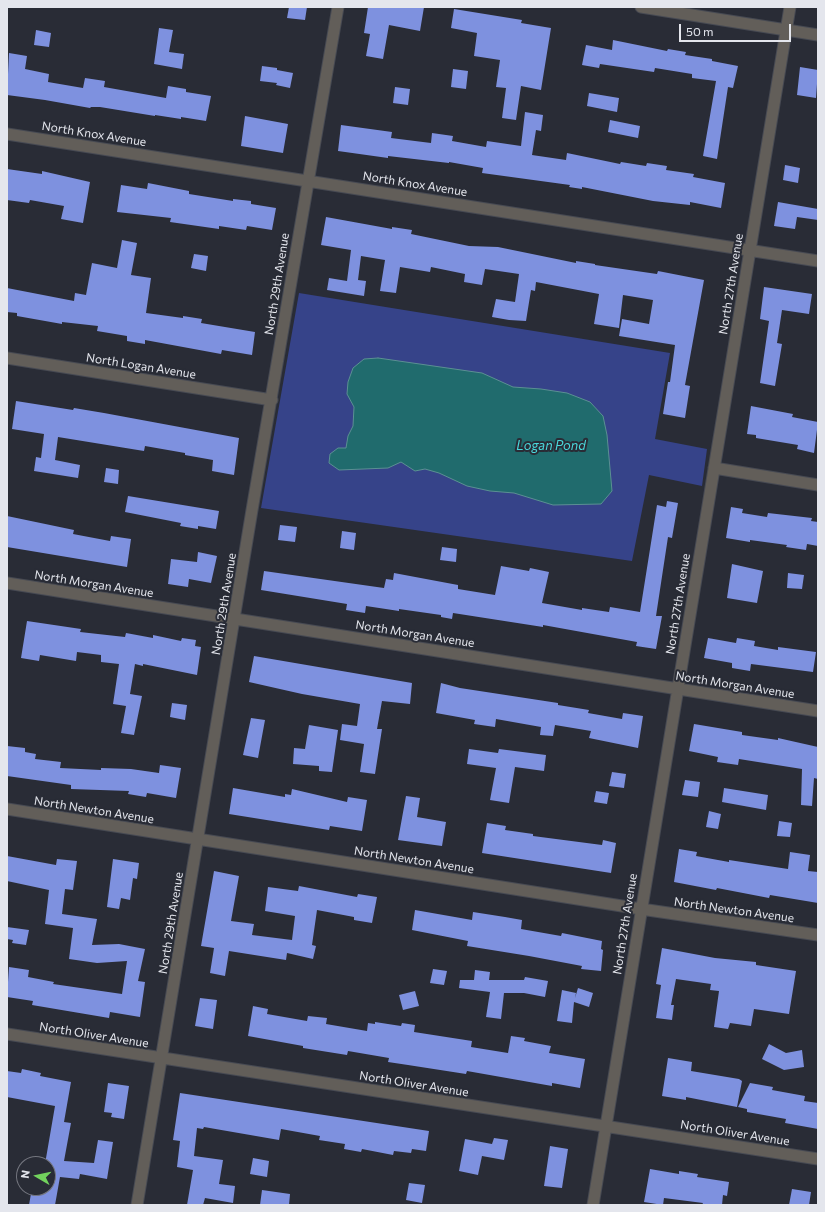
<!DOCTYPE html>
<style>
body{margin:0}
#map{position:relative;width:825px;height:1212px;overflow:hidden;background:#292c36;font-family:Commissioner,sans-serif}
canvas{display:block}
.frame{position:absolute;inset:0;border:8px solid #e4e6ed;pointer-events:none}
.north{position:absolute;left:16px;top:1156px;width:40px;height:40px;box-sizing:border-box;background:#292c36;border:1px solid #74767f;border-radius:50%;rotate:279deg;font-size:11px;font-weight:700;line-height:16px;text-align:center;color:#e4e6ed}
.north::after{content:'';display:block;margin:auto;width:14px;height:18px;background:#72d25d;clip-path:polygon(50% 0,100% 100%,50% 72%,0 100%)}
.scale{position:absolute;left:679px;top:24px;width:112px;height:18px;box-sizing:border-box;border:2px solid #e4e6ed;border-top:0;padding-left:5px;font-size:12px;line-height:14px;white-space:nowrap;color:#e4e6ed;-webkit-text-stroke:3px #292c36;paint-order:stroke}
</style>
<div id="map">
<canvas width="825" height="1212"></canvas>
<div class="frame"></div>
<div class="north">N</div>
<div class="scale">50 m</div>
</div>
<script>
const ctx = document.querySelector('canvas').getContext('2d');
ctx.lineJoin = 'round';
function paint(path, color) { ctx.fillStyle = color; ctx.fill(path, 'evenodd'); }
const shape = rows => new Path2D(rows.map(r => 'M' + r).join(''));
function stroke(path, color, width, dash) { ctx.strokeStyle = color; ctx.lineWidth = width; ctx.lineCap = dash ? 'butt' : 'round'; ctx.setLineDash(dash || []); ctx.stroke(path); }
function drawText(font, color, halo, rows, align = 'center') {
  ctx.font = font + ' Commissioner,sans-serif'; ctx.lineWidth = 4; ctx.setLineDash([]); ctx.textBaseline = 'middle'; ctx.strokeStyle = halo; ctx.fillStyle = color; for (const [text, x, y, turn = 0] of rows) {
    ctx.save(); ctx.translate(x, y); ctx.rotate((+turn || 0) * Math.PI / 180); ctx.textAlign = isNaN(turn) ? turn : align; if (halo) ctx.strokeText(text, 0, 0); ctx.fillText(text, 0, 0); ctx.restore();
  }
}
paint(shape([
 [299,293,670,353,655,439,707,449,702,486,649,475,632,561,261,508]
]), '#364389');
const water = shape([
 [378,358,482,373,513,387,541,389,567,393,590,402,603,416,607,435,612,491,601,504,553,505,514,493,490,491,467,486,439,473,425,469,415,471,401,462,388,468,339,470,329,463,330,454,338,448,346,448,348,436,353,426,354,407,347,394,348,382,353,368,364,359,378,358]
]);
paint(water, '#206b6d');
stroke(water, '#5b9093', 1);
paint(shape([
 [289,7,307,7,305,20,287,18],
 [368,7,424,7,420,31,389,25,383,59,366,56,370,34,364,33],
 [454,9,522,20,521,23,551,28,541,90,521,86,516,120,502,118,506,88,496,87,500,60,474,56,477,33,451,28],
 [159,28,173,30,169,52,184,54,182,69,154,64],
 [36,30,51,33,49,47,34,45],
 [613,40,667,51,668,49,686,52,685,55,712,59,712,61,738,66,733,88,728,87,717,159,703,156,716,81,692,78,692,74,655,68,654,72,600,64,599,68,582,65,586,45,612,50],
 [9,53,27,56,25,69,49,74,48,82,83,88,85,78,105,81,104,87,166,98,168,86,186,89,186,92,211,96,206,121,181,117,181,119,155,115,155,116,100,107,91,107,90,108,45,100,7,95],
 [262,66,277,68,277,70,293,73,290,88,276,85,277,83,260,81],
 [800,67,818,70,816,98,797,95],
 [453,69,468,71,466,89,451,87],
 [395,87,410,89,408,105,393,103],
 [589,93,619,98,617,112,587,106],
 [525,112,543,115,541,131,536,130,532,155,566,160,567,153,620,164,621,162,646,166,647,163,667,166,666,170,694,174,693,177,725,183,721,208,690,202,690,205,653,201,582,187,582,189,569,187,570,185,482,173,483,168,449,162,449,163,388,156,388,158,338,151,341,125,392,132,391,138,431,143,432,133,453,136,452,141,486,147,487,141,521,146],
 [245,116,288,124,283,153,241,146],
 [610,120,640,126,638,138,608,132],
 [785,165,800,168,798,183,783,180],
 [7,169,42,174,42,171,90,182,83,223,61,219,64,206,30,200,29,203,7,200],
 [148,183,189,191,189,194,233,201,233,199,251,201,251,204,276,208,272,230,247,226,246,230,219,226,219,229,170,222,171,218,117,212,121,185,147,189],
 [778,202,818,209,818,220,797,217,795,229,774,226],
 [326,217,392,229,392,227,412,230,411,234,469,246,498,247,576,263,576,261,595,264,595,265,657,274,658,271,704,280,685,385,690,386,685,418,663,414,668,382,670,382,675,345,619,336,622,319,649,324,653,300,623,295,619,328,594,324,599,294,536,282,535,291,531,290,526,321,509,320,492,317,496,299,515,302,519,274,485,269,482,285,464,282,465,274,431,267,430,272,400,267,396,293,380,291,385,260,361,256,358,280,366,281,364,296,327,290,329,278,347,281,351,250,321,245],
 [122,240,137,243,131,275,151,278,146,313,183,318,183,316,202,319,201,323,255,332,252,355,222,350,221,354,145,340,145,344,127,341,127,336,97,331,98,326,62,322,62,324,17,316,17,313,7,312,7,288,74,301,75,293,86,295,92,263,117,268],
 [194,254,208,256,206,271,191,268],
 [764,287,812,294,809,314,782,310,777,343,782,344,775,386,760,383,769,321,760,319],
 [16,401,73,410,74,408,104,413,239,438,234,475,212,471,213,460,185,455,185,453,145,446,144,451,58,437,55,460,80,465,78,478,34,471,36,457,41,458,44,434,12,429],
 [751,406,793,414,792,417,818,422,814,453,797,449,798,445,756,438,756,435,747,434],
 [106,468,119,470,118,484,104,482],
 [128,496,219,511,216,529,198,526,198,529,180,526,181,523,125,512],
 [667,501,678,503,672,538,668,537,656,616,662,616,656,649,636,646,637,642,543,625,543,627,453,613,452,619,441,617,441,615,399,609,399,611,366,606,365,613,346,610,347,604,261,590,264,571,384,588,386,579,393,580,394,573,458,585,458,589,495,595,501,566,529,571,530,568,549,572,542,603,582,610,582,608,609,612,610,607,640,612,657,505,666,507],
 [731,507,743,509,742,513,767,517,768,513,812,518,811,521,818,522,818,546,807,544,806,550,786,547,787,545,750,540,750,542,726,538],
 [7,516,74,530,73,534,110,541,111,536,131,539,127,567,7,547],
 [280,525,297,527,295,542,278,540],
 [342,531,356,533,354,550,340,548],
 [442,547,457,549,456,562,440,560],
 [198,552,217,556,211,583,189,579,188,587,168,584,171,559,197,562],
 [732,564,763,571,757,603,727,598],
 [788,573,804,575,802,589,787,588],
 [27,621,81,629,80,632,125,637,126,633,153,638,153,635,181,641,182,638,196,640,195,646,201,647,197,675,143,664,143,666,135,664,130,694,142,696,134,735,121,733,126,706,113,704,119,664,101,662,101,655,77,652,76,661,40,655,39,661,21,658],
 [708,638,736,643,737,638,755,641,754,646,778,650,778,647,816,652,813,672,751,664,750,671,732,668,732,663,704,658],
 [254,656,412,683,410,704,382,701,377,729,382,729,375,774,360,772,364,744,340,740,342,724,357,726,360,704,302,694,249,682],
 [441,683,460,688,558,703,558,705,589,710,588,713,622,719,623,713,643,716,638,748,589,738,591,731,555,725,553,736,540,735,541,727,496,719,495,727,474,724,475,720,436,713],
 [172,703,187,705,185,720,170,717],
 [251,718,265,720,258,758,243,755],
 [694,724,742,732,742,735,778,740,778,738,818,747,818,779,814,778,812,806,801,805,802,769,739,759,738,765,717,762,718,757,689,751],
 [309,725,338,730,332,772,319,771,319,766,293,764,294,748,305,749],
 [7,746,25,748,25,752,36,754,35,759,61,762,60,768,101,770,101,768,131,769,159,773,160,765,181,768,176,798,147,793,146,797,128,794,129,791,71,789,71,785,7,776],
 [469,749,498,753,499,749,546,755,544,771,515,767,509,803,490,800,496,768,467,764],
 [612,772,626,774,624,788,609,786],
 [685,780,700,782,698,797,682,795],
 [233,788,285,797,285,794,291,795,292,789,347,802,348,797,367,800,362,831,330,826,329,830,229,814],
 [724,788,768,795,766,810,722,802],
 [596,791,609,793,607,804,594,802],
 [406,796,420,798,417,817,446,822,442,846,398,840],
 [709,811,721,814,718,829,706,827],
 [779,821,792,823,790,837,777,836],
 [487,823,506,826,505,830,533,834,533,836,602,845,603,840,616,843,611,873,482,853],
 [679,849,697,852,696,856,729,862,729,860,788,869,790,852,810,855,808,871,818,872,818,903,770,895,769,898,717,888,716,890,674,882],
 [7,856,56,865,57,859,77,861,73,890,65,889,62,914,97,919,92,945,119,944,145,949,138,981,145,982,140,1017,110,1012,109,1018,32,1005,33,1001,7,997,9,967,29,970,28,977,54,982,53,984,122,994,127,961,97,963,69,959,73,928,45,924,49,890,7,881],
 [113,859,139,863,137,879,133,878,130,900,121,898,119,909,107,907],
 [214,871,239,876,231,921,254,924,252,935,292,940,295,916,265,911,268,887,298,891,299,886,357,897,358,894,377,897,372,923,354,920,354,917,317,910,312,945,316,946,313,959,287,953,286,960,229,951,225,976,210,973,214,948,201,946],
 [415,910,472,920,473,912,505,917,522,920,521,929,561,936,562,933,602,941,601,949,603,950,601,971,581,969,582,966,529,956,467,946,468,941,412,930],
 [7,927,29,930,26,945,12,943,13,940,7,939],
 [662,948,715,958,756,962,756,965,796,971,789,1014,754,1009,751,1026,730,1023,728,1029,714,1027,719,991,710,990,711,984,676,979,671,1005,674,1005,672,1020,656,1018,661,985,656,984],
 [433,969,447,971,444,985,430,983],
 [475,970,490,972,489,980,524,980,525,977,548,981,545,997,524,993,504,993,501,1019,486,1017,490,992,459,988,460,980,474,980],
 [578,988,593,993,589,1007,574,1002,572,1023,557,1021,562,990,576,993,575,998],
 [415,991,419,1006,403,1010,399,995],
 [200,998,217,1000,213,1029,195,1026],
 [253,1006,268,1009,267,1014,307,1021,308,1016,327,1018,326,1024,367,1031,368,1023,375,1024,375,1022,401,1026,402,1023,415,1025,414,1032,472,1041,471,1047,508,1053,511,1036,525,1038,524,1041,551,1046,549,1053,585,1059,580,1088,552,1083,552,1086,467,1071,466,1074,408,1065,388,1062,389,1058,348,1051,347,1055,303,1048,303,1046,248,1036],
 [769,1044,786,1053,802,1050,804,1067,784,1070,762,1059],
 [668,1058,692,1062,691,1071,739,1079,742,1081,737,1107,686,1097,686,1100,662,1096],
 [22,1069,41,1073,40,1076,71,1082,64,1122,71,1123,64,1161,94,1163,98,1140,113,1142,107,1179,80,1174,79,1179,60,1177,55,1205,29,1205,32,1188,48,1191,48,1164,45,1164,55,1106,7,1097,7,1071,21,1073],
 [108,1083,129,1086,124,1119,111,1117,112,1113,104,1112],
 [750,1083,773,1087,772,1090,805,1096,804,1101,818,1103,818,1129,785,1123,786,1119,747,1112,747,1109,738,1107],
 [180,1093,429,1131,426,1151,412,1149,411,1153,394,1151,393,1155,362,1149,361,1152,344,1149,345,1144,319,1140,320,1136,281,1129,279,1140,204,1127,203,1129,197,1128,194,1156,223,1160,219,1184,235,1186,233,1203,205,1198,203,1205,187,1205,193,1170,177,1167,180,1141,173,1140],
 [494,1138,508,1140,504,1160,482,1156,478,1175,459,1171,465,1139,492,1144],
 [550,1146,568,1149,562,1188,544,1186],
 [253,1158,269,1161,267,1177,250,1174],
 [650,1169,679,1174,679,1171,698,1174,697,1177,729,1182,727,1196,723,1195,722,1205,702,1205,703,1203,664,1198,663,1205,644,1202],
 [409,1183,425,1185,422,1203,406,1200],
 [792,1189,811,1192,809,1205,789,1205],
 [262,1190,290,1194,289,1205,260,1205]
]), '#7e91df');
const minor = shape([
 [641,7,818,35],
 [7,134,818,261],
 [7,358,272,400],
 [714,468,818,485],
 [7,583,818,711],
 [7,809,641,909,818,935],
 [7,1034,818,1159],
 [137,1205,252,510,338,7],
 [593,1205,790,7]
]);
stroke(minor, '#474a53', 13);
stroke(minor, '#625e59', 11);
drawText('12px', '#e4e6ed', '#292c36', [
 ["North Knox Avenue",94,134,9],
 ["North Knox Avenue",415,184,9],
 ["North 29th Avenue",277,284,-81],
 ["North 27th Avenue",731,284,-81],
 ["North Logan Avenue",141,366,9],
 ["North Morgan Avenue",94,584,9],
 ["North 29th Avenue",224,604,-81],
 ["North 27th Avenue",678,604,-81],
 ["North Morgan Avenue",415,634,9],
 ["North Morgan Avenue",735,685,9],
 ["North Newton Avenue",94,810,9],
 ["North Newton Avenue",414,860,9],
 ["North Newton Avenue",734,910,8],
 ["North 29th Avenue",171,923,-81],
 ["North 27th Avenue",625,924,-81],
 ["North Oliver Avenue",94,1035,9],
 ["North Oliver Avenue",414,1084,9],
 ["North Oliver Avenue",735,1133,9]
]);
drawText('italic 13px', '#4ad8db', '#292c36', [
 ["Logan Pond",551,446]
]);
</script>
